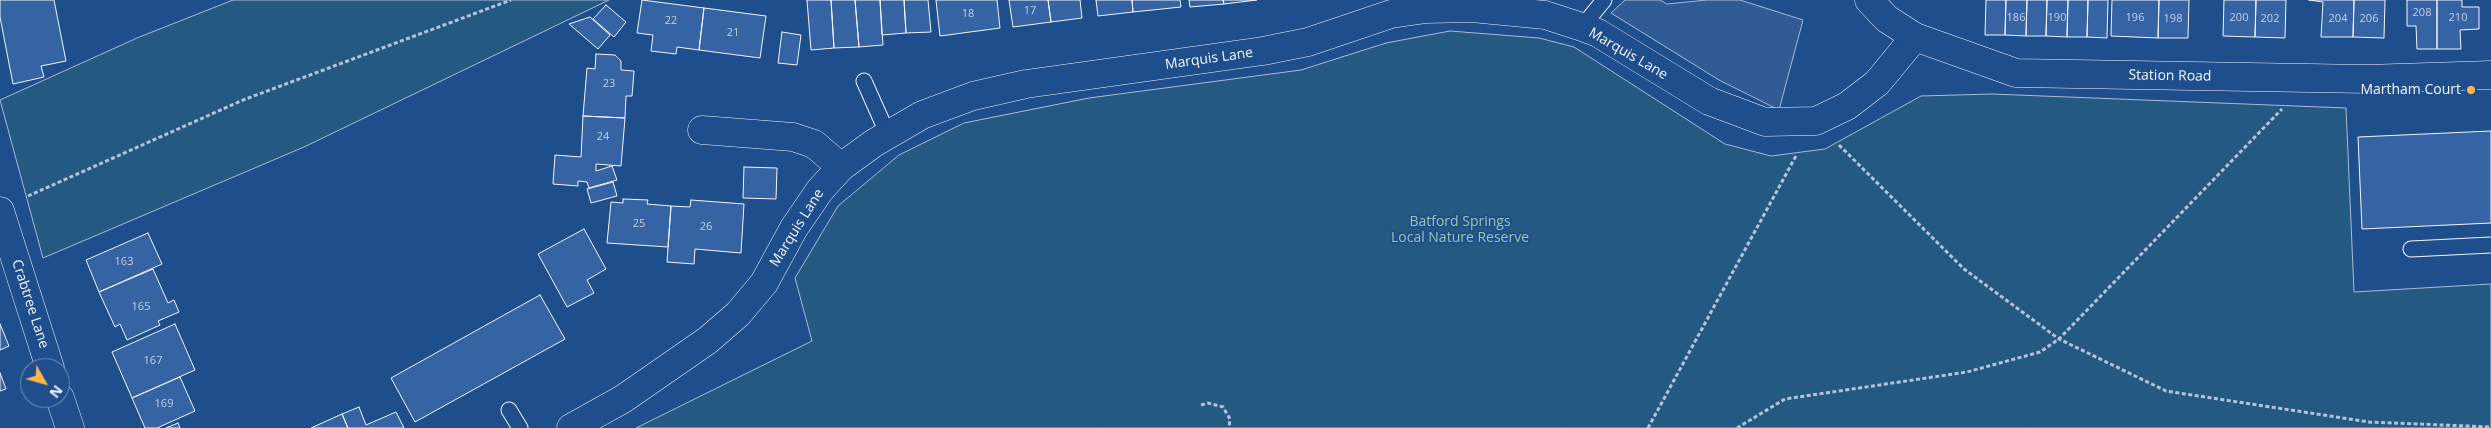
<!DOCTYPE html>
<style>
body{margin:0}
#map{position:relative;width:2491px;height:428px;overflow:hidden;background:#1f4e8c;font-family:"Open Sans",sans-serif}
canvas{display:block}
.north{position:absolute;left:20px;top:358px;width:50px;height:50px;box-sizing:border-box;background:#1f4e8c;border:1px solid #7391ba;border-radius:50%;rotate:128deg;font-size:14px;font-weight:700;line-height:20px;text-align:center;color:#f2f6ff}
.north::after{content:'';display:block;margin:auto;width:18px;height:22px;background:#ffb74d;clip-path:polygon(50% 0,100% 100%,50% 72%,0 100%)}
</style>
<div id="map">
<canvas width="2491" height="428"></canvas>
<div class="north">N</div>
</div>
<script>
const ctx = document.querySelector('canvas').getContext('2d');
ctx.lineJoin = 'round';
function paint(path, color) { ctx.fillStyle = color; ctx.fill(path, 'evenodd'); }
const shape = rows => new Path2D(rows.map(r => 'M' + r).join(''));
function stroke(path, color, width, dash) { ctx.strokeStyle = color; ctx.lineWidth = width; ctx.lineCap = dash ? 'butt' : 'round'; ctx.setLineDash(dash || []); ctx.stroke(path); }
function drawText(font, color, halo, rows, align = 'center') {
  ctx.font = font + ' "Open Sans",sans-serif'; ctx.lineWidth = 4; ctx.setLineDash([]); ctx.textBaseline = 'middle'; ctx.strokeStyle = halo; ctx.fillStyle = color; for (const [text, x, y, turn = 0] of rows) {
    ctx.save(); ctx.translate(x, y); ctx.rotate((+turn || 0) * Math.PI / 180); ctx.textAlign = isNaN(turn) ? turn : align; if (halo) ctx.strokeText(text, 0, 0); ctx.fillText(text, 0, 0); ctx.restore();
  }
}
const green = shape([
 [233,0,609,0,304,147,43,258,0,100,137,38,233,0],
 [1450,31,1539,38,1574,47,1725,144,1771,156,1825,149,1921,96,1992,94,2346,108,2354,292,2491,284,2491,428,636,428,812,341,795,278,838,206,899,155,964,123,1089,98,1301,70,1386,43,1450,31]
]);
paint(green, '#245a82');
stroke(green, '#a8bbd7', 1);
const parking = shape([
 [1625,0,1660,0,1667,4,1707,0,1740,0,1803,20,1779,110,1719,80,1611,13,1625,0]
]);
paint(parking, '#305b95');
stroke(parking, '#a8bbd7', 1);
const building = shape([
 [0,0,54,0,66,61,41,66,44,77,13,84,0,17,0,0],
 [642,0,704,8,699,50,677,47,676,54,651,51,653,35,637,33,642,0],
 [807,0,831,0,834,48,811,50,807,0],
 [831,0,855,0,859,47,834,48,831,0],
 [855,0,880,0,883,45,859,47,855,0],
 [880,0,904,0,906,33,882,35,880,0],
 [904,0,928,0,931,32,906,33,904,0],
 [936,0,997,0,1000,28,940,36,936,0],
 [1009,0,1048,0,1051,22,1013,27,1009,0],
 [1048,0,1080,0,1082,18,1051,22,1048,0],
 [1096,0,1132,0,1133,12,1098,16,1096,0],
 [1132,0,1180,0,1181,7,1133,12,1132,0],
 [1189,0,1223,0,1224,4,1190,7,1189,0],
 [1223,0,1257,0,1224,4,1223,0],
 [1986,0,2006,0,2005,35,1985,35,1986,0],
 [2006,0,2027,0,2026,36,2005,35,2006,0],
 [2027,0,2047,0,2046,36,2026,36,2027,0],
 [2047,0,2068,0,2067,37,2046,36,2047,0],
 [2068,0,2088,0,2087,37,2067,37,2068,0],
 [2088,0,2108,0,2107,38,2087,37,2088,0],
 [2112,0,2159,0,2158,38,2111,36,2112,0],
 [2159,0,2189,0,2188,38,2158,38,2159,0],
 [2224,0,2256,0,2255,37,2223,36,2224,0],
 [2256,0,2286,0,2285,38,2255,37,2256,0],
 [2309,0,2354,0,2353,37,2321,37,2323,2,2309,0],
 [2354,0,2385,0,2384,38,2353,37,2354,0],
 [2407,0,2437,0,2437,49,2417,49,2416,26,2407,26,2407,0],
 [2437,0,2462,0,2462,7,2479,7,2479,29,2460,30,2461,49,2437,49,2437,0],
 [606,5,626,22,614,37,593,19,606,5],
 [704,8,766,16,760,58,699,50,704,8],
 [590,17,610,35,598,49,569,24,590,17],
 [782,32,801,35,797,65,778,63,782,32],
 [596,54,615,55,621,61,621,70,634,71,632,96,626,96,625,118,583,116,587,68,595,69,596,54],
 [583,116,625,118,621,166,596,164,596,171,612,166,617,180,589,188,587,182,578,181,578,186,553,184,555,155,581,157,583,116],
 [2491,131,2491,223,2362,229,2358,137,2491,131],
 [744,167,777,168,776,199,743,198,744,167],
 [613,182,617,196,591,203,587,189,613,182],
 [623,199,648,200,647,204,671,206,668,247,607,243,611,202,623,203,623,199],
 [691,200,744,204,741,253,695,249,694,264,667,262,671,206,690,207,691,200],
 [584,229,606,269,587,280,594,293,567,307,538,254,584,229],
 [148,233,162,264,99,292,86,260,148,233],
 [153,269,168,303,174,300,179,312,158,321,160,325,127,340,120,324,115,327,99,292,153,269],
 [540,295,565,339,415,422,391,378,540,295],
 [0,324,9,346,0,350,0,324],
 [175,324,195,370,132,398,112,352,175,324],
 [0,373,6,389,0,391,0,373],
 [180,377,195,411,157,428,145,428,132,398,180,377],
 [359,407,366,425,396,412,404,428,348,428,342,414,359,407],
 [342,414,348,428,311,428,342,414],
 [178,423,180,428,166,428,178,423]
]);
paint(building, '#3563a3');
stroke(building, '#f2f6ff', 1);
const service = shape([
 [1582,27,1604,0],
 [864,81,888,135],
 [2411,249,2491,245],
 [509,410,520,428]
]);
const minor = shape([
 [702,130,793,137,814,144,841,167],
 [0,211,50,368],
 [60,398,70,428],
 [571,428,623,399,708,340,738,314,764,283,794,228,820,190,841,167,874,143,922,115,973,96,1026,84,1263,51,1308,42,1391,14,1426,9,1472,8,1545,15,1582,27,1598,33,1709,101,1765,122,1816,121,1847,106,1877,83,1915,37]
]);
const secondary = shape([
 [1869,0,1887,19,1915,37,2016,73,2367,79,2491,75]
]);
stroke(service, '#f2f6ff', 17);
stroke(minor, '#f2f6ff', 29);
stroke(secondary, '#f2f6ff', 29);
stroke(shape([
 [1839,145,1964,269,2059,339,2166,391,2369,422,2491,427],
 [28,196,243,100,511,0],
 [1201,405,1208,403,1223,407,1230,419,1229,428],
 [1648,428,1797,154],
 [1737,428,1785,399,1967,372,2040,352,2059,339,2282,109]
]), '#b3c4dc', 3, [4, 2.5]);
stroke(service, '#1f4e8c', 15);
stroke(minor, '#1f4e8c', 28);
stroke(secondary, '#1f4e8c', 28);
for (const [x, y, r, color] of [
 [2471,90,5,"#ffb74d"]
]) { const dot = new Path2D(); dot.arc(x, y, r, 0, 2 * Math.PI); ctx.fillStyle = color; ctx.fill(dot); stroke(dot, '#1f4e8c', 2); }
drawText('11px', '#c3d1e8', null, [
 ["17",1030,11],
 ["208",2422,13],
 ["18",968,14],
 ["186",2016,18],
 ["190",2057,18],
 ["196",2135,18],
 ["200",2239,18],
 ["210",2458,18],
 ["198",2173,19],
 ["202",2270,19],
 ["204",2338,19],
 ["206",2369,19],
 ["22",671,21],
 ["21",733,33],
 ["23",609,84],
 ["24",603,137],
 ["25",639,224],
 ["26",706,227],
 ["163",124,262],
 ["165",141,307],
 ["167",153,361],
 ["169",164,404]
]);
drawText('14px', '#f2f6ff', '#1f4e8c', [
 ["Marquis Lane",1628,54,30],
 ["Marquis Lane",1209,59,-8],
 ["Station Road",2170,76,1],
 ["Marquis Lane",797,228,-58],
 ["Crabtree Lane",30,304,72]
]);
drawText('14px', '#f2f6ff', '#1f4e8c', [
 ["Martham Court",2461,90]
], 'right');
drawText('14px', '#97c8a6', '#1f4e8c', [
 ["Batford Springs",1460,222],
 ["Local Nature Reserve",1460,238]
]);
</script>
